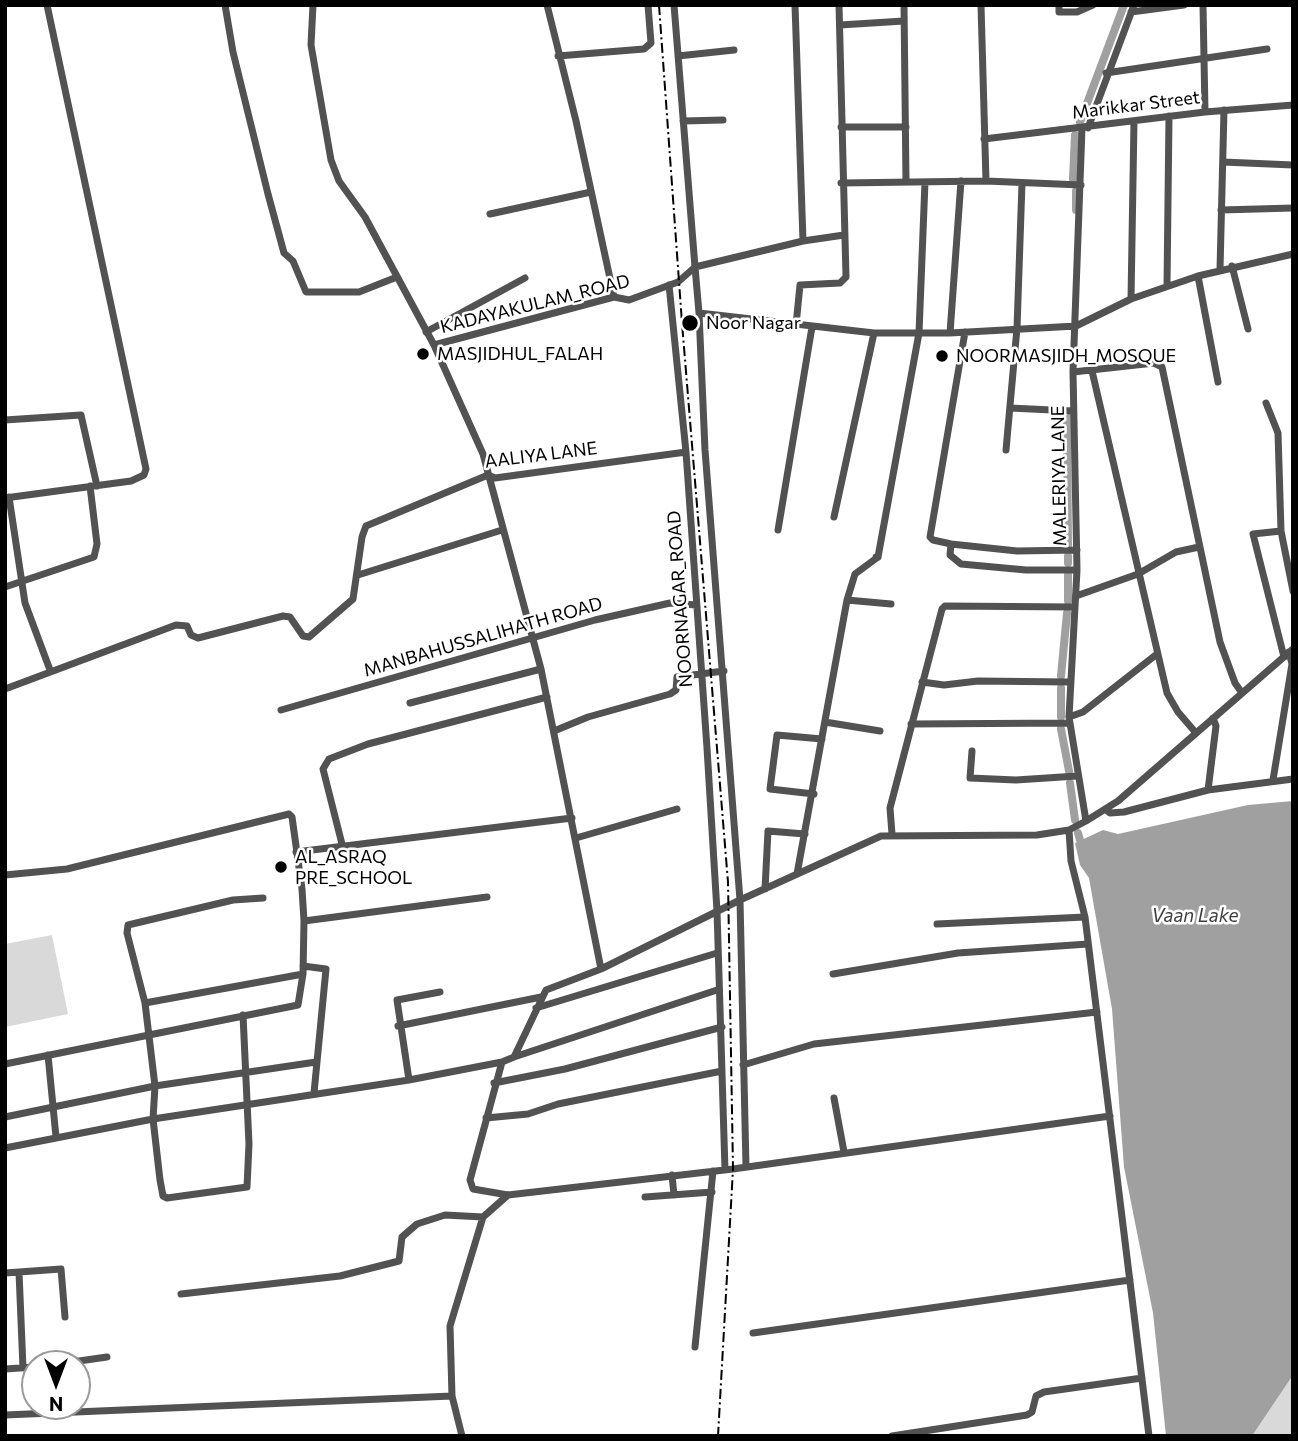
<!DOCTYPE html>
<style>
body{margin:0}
#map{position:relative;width:1298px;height:1441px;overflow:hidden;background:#fff;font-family:Commissioner,sans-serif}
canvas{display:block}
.frame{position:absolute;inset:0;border:7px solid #000;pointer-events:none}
.north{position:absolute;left:21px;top:1350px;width:70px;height:70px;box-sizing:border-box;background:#fff;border:2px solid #999;border-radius:50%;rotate:180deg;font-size:19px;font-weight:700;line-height:28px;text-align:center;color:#000}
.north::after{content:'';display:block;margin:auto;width:24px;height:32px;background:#000;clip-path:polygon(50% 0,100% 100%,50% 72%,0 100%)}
</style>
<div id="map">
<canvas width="1298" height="1441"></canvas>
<div class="frame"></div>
<div class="north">N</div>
</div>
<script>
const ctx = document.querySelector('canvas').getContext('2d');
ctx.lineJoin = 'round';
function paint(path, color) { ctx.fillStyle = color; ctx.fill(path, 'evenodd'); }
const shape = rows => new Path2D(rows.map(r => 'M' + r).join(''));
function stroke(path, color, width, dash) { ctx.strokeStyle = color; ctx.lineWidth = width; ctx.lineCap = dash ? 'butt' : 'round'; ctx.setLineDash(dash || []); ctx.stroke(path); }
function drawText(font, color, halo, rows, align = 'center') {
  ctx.font = font + ' Commissioner,sans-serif'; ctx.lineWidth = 5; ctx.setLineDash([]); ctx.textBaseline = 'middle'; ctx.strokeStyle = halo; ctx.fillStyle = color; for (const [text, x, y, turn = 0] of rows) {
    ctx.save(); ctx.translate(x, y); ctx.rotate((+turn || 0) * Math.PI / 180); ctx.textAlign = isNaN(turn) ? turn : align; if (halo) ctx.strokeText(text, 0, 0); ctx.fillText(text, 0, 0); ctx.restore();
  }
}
paint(shape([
 [52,935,68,1014,5,1027,5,944],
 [1293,1375,1293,1436,1252,1436]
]), '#d9d9d9');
paint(shape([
 [1293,801,1293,1375,1252,1436,1166,1436,1153,1313,1124,1167,1112,1009,1089,878,1080,865,1075,843,1103,830,1118,834,1248,805]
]), '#a0a0a0');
stroke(shape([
 [1080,122,1124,5],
 [1073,179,1075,135],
 [1076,210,1076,191],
 [1068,545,1067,421,1070,417],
 [1068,556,1068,563],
 [1068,601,1068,575],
 [1061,676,1067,613],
 [1061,688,1061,717],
 [1061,729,1069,771],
 [1070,783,1075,820],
 [1078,833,1080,840]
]), '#a0a0a0', 8);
stroke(shape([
 [225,5,233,52,268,194,284,253,293,261,306,292,359,292,397,277],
 [313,5,311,45,331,160,339,181,365,217,434,345,483,454,541,669,601,969],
 [547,5,576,121,614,297],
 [795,5,803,241],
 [904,5,906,182],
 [981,5,986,181],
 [1059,5,1059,12,1077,12,1093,5],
 [1203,5,1205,112],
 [1131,12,1184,5],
 [840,25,904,21],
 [558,56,644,49,651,43,648,5],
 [678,56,734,50],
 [1106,73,1267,49],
 [683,121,723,120],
 [841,127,906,127],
 [1082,128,1073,372,1077,570,1069,717,1086,821],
 [1088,128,1134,5],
 [984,139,1205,112,1293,105],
 [1223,162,1293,165],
 [841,183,986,181,1081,185],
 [1221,210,1293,208],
 [490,214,591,192],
 [844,235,803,241,695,267,699,313,874,333,950,333,1076,326,1131,299,1198,276,1293,254],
 [1232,266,1248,329],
 [1220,269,1224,110],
 [1198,276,1218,382],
 [669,285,686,452,707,748,717,911,725,1170],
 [1167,286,1169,116],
 [1131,299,1134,121],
 [699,313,705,450,740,900,746,1167],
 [796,325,800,285,840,283,846,277,839,5],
 [426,332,525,278],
 [965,332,930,537,933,540,951,544,1017,551,1077,550],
 [950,333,961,181],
 [434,345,614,297,629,300,678,282,695,267,674,5],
 [1092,371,1167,693,1178,712,1196,733],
 [1073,372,1154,363,1162,367,1220,642,1235,683,1242,693],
 [1266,403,1278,433,1281,531,1293,591],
 [1010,408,1073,411],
 [5,420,81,415,97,486],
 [1006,450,1017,328,1022,183],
 [9,497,25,603,50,670],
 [5,498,131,481,144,475,146,469,47,5],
 [834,517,874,333],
 [778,530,812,327],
 [1281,531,1253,534,1284,657],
 [951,544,950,555,961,564,1026,570,1077,570],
 [878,557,919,333,925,182],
 [358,575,502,530],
 [5,587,94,557,97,544,90,486],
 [1076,596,1138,574,1176,552,1199,547],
 [847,600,855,574,878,557,876,557],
 [922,682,944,685,978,681,1069,682],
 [5,689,176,625,187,626,191,635,198,638,283,616,290,617,303,636,309,637,353,599,362,537,366,526,488,475,495,478,686,452],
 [410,703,541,669],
 [281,710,595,620,670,603,696,605],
 [1069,717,1083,712,1157,654],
 [825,722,880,731],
 [911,724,1069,723],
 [554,731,588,717,670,694,676,690,677,677,724,671],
 [972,751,970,778,1016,780,1077,776],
 [1273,780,1292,664,1289,652],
 [1208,790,1216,726,1213,718],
 [814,794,770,789,777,735,822,739],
 [1105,809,1110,813,1124,812,1208,790,1293,779],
 [1069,830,1071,861,1085,917,1149,1436],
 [892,834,890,808,942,609,945,606,1075,607],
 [576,838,677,809],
 [343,848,323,769,329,759,368,744,547,697],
 [296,852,572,818],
 [797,874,847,600,891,604],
 [5,875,67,869,289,814,292,817,302,889,304,921,303,974,298,1005,5,1064],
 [765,889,768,831,805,834],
 [304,921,487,897],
 [937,924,1085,917],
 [303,966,326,969,314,1093],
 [833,974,958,953,1088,944],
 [145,1003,127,933,128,925,233,900,263,898],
 [536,1008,717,953],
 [243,1015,249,1144,247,1187,167,1198,163,1196,160,1180,153,1119,155,1086,145,1003,303,974],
 [398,1026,541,997],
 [48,1055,56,1137],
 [514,1057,717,990],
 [502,1062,470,1180,473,1189,508,1195,733,1169,1110,1116],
 [743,1065,814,1044,1097,1012],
 [409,1080,397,1000,440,992],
 [494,1083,565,1069,722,1027],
 [834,1098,844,1152],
 [5,1117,155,1086,316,1062],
 [486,1118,528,1114,558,1104,722,1071],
 [5,1148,153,1119,409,1080,502,1062,514,1057,546,990,601,969,740,900,881,836,1037,835,1069,830,1086,821,1118,801,1293,649],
 [672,1175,674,1195],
 [645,1197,712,1192],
 [19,1272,23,1368],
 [5,1273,61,1269,65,1317],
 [181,1294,340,1276,399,1261,402,1237,417,1224,445,1215,483,1217],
 [753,1333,1130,1280],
 [695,1347,713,1171],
 [58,1364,107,1357],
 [5,1369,35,1367],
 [5,1415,452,1396],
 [462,1436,452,1396,450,1326,483,1217,508,1195],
 [892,1436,1027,1415,1032,1412,1036,1396,1044,1392,1142,1378]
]), '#525252', 7);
stroke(shape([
 [659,5,682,323,728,882,733,1169,718,1436]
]), '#000', 2, [10, 3.5, 2, 3.5]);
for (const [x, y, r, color] of [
 [690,323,9,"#000"],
 [423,354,7,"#000"],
 [942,356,7,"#000"],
 [281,867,7,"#000"]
]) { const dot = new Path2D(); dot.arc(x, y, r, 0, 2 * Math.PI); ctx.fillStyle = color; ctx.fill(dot); stroke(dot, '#fff', 2.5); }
drawText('18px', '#000', '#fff', [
 ["Marikkar Street",1136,105,-7],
 ["KADAYAKULAM_ROAD",535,304,-14],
 ["AALIYA LANE",541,455,-7],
 ["MALERIYA LANE",1059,476,-91],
 ["NOORNAGAR_ROAD",680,599,-94],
 ["MANBAHUSSALIHATH ROAD",483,637,-16]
]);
drawText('18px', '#000', '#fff', [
 ["Noor Nagar",706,323],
 ["MASJIDHUL_FALAH",437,354],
 ["NOORMASJIDH_MOSQUE",956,356],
 ["AL_ASRAQ",295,857],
 ["PRE_SCHOOL",295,878]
], 'left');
drawText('italic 19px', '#414141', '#fff', [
 ["Vaan Lake",1195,916]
]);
</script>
